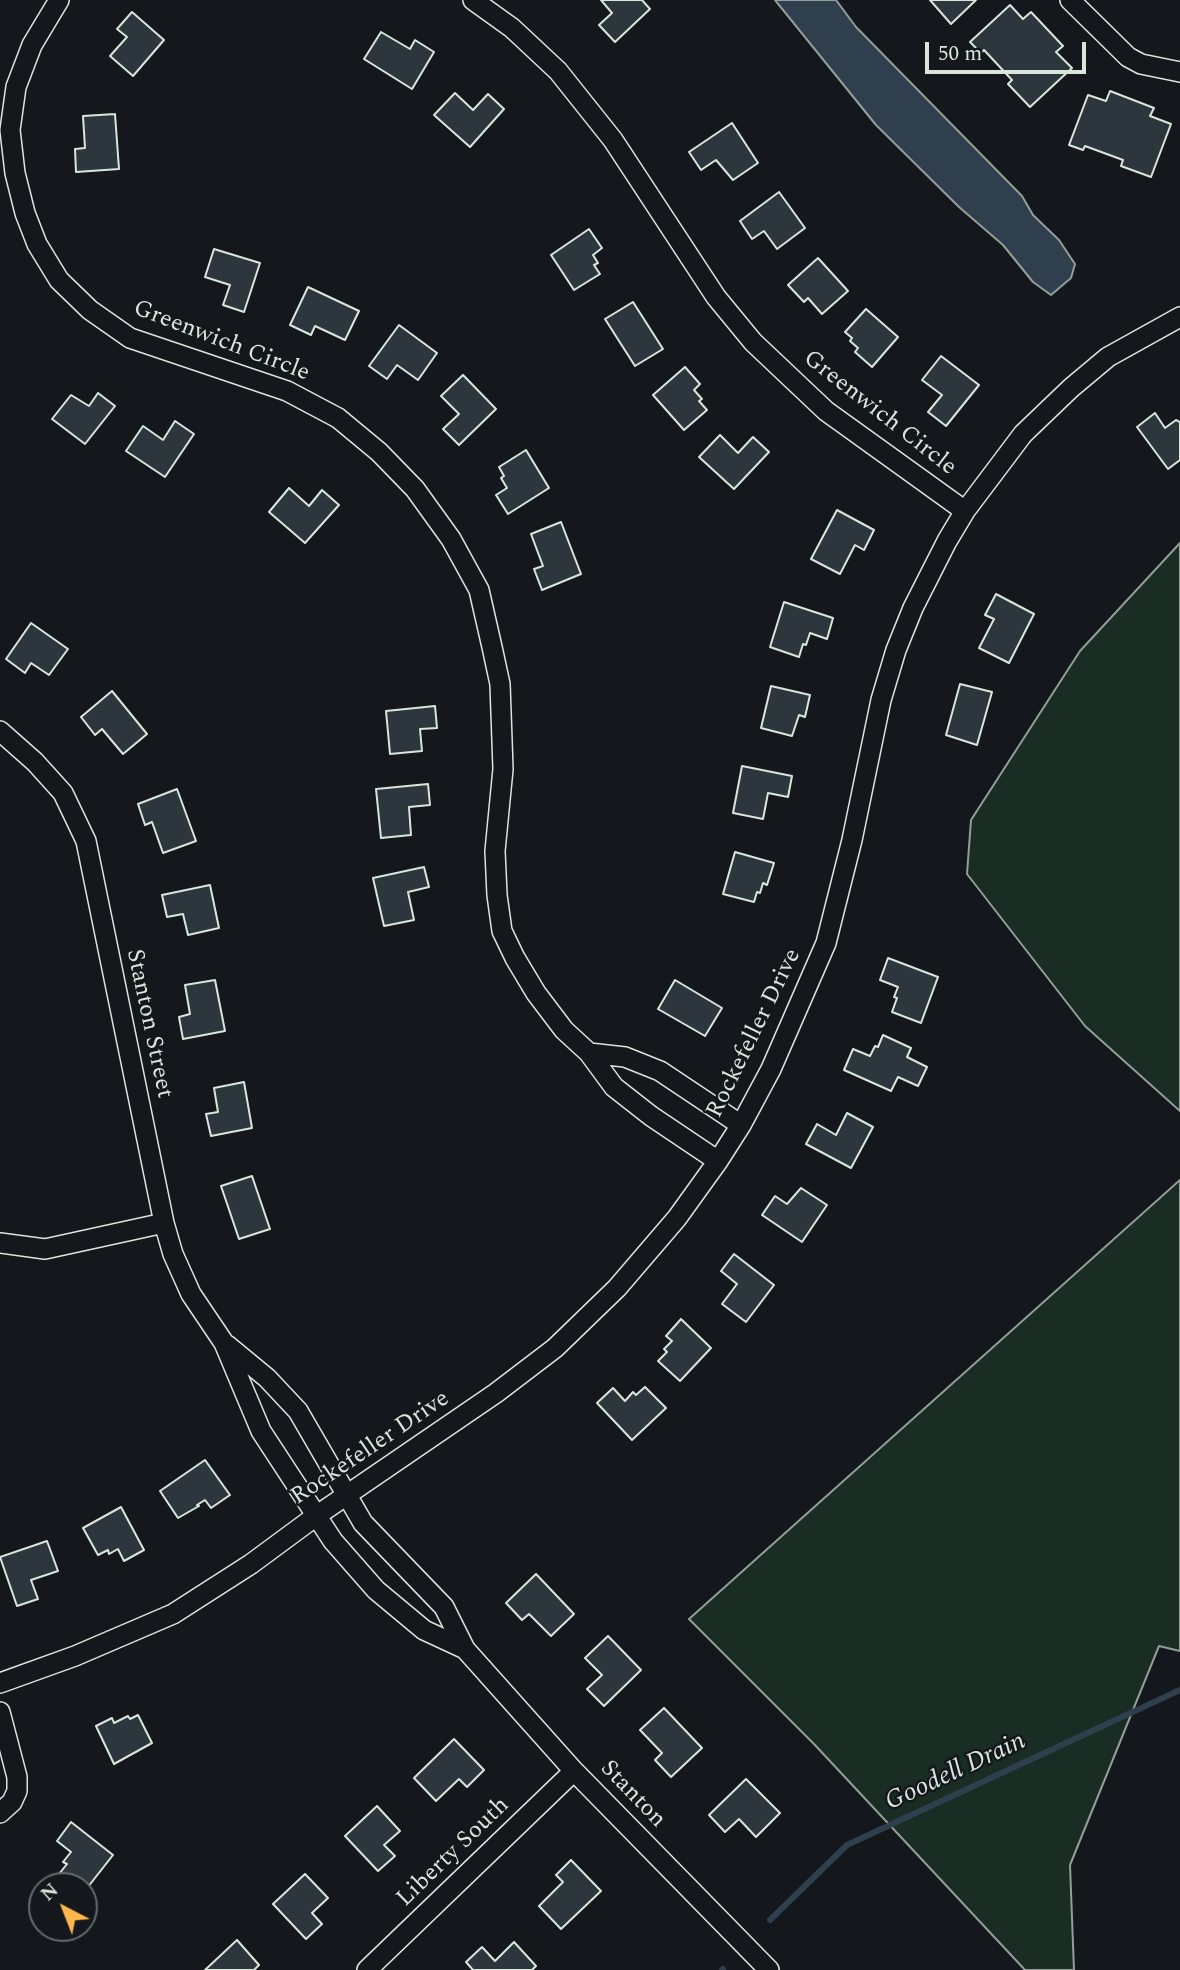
<!DOCTYPE html>
<style>
body{margin:0}
#map{position:relative;width:1180px;height:1970px;overflow:hidden;background:#14181c;font-family:Spectral,serif}
canvas{display:block}
.north{position:absolute;left:28px;top:1872px;width:70px;height:70px;box-sizing:border-box;background:#14181c;border:2px solid #626a69;border-radius:50%;rotate:318deg;font-size:19px;font-weight:700;line-height:28px;text-align:center;color:#d8e6dc}
.north::after{content:'';display:block;margin:auto;width:24px;height:32px;background:#ffb74d;clip-path:polygon(50% 0,100% 100%,50% 72%,0 100%)}
.scale{position:absolute;left:925px;top:42px;width:161px;height:32px;box-sizing:border-box;border:4px solid #d8e6dc;border-top:0;padding-left:9px;font-size:21px;line-height:24px;white-space:nowrap;color:#d8e6dc;-webkit-text-stroke:5px #14181c;paint-order:stroke}
</style>
<div id="map">
<canvas width="1180" height="1970"></canvas>
<div class="north">N</div>
<div class="scale">50 m</div>
</div>
<script>
const ctx = document.querySelector('canvas').getContext('2d');
ctx.lineJoin = 'round';
function paint(path, color) { ctx.fillStyle = color; ctx.fill(path, 'evenodd'); }
const shape = rows => new Path2D(rows.map(r => 'M' + r).join(''));
function stroke(path, color, width, dash) { ctx.strokeStyle = color; ctx.lineWidth = width; ctx.lineCap = dash ? 'butt' : 'round'; ctx.setLineDash(dash || []); ctx.stroke(path); }
function drawText(font, color, halo, rows, align = 'center') {
  ctx.font = font + ' Spectral,serif'; ctx.lineWidth = 5; ctx.setLineDash([]); ctx.textBaseline = 'middle'; ctx.strokeStyle = halo; ctx.fillStyle = color; for (const [text, x, y, turn = 0] of rows) {
    ctx.save(); ctx.translate(x, y); ctx.rotate((+turn || 0) * Math.PI / 180); ctx.textAlign = isNaN(turn) ? turn : align; if (halo) ctx.strokeText(text, 0, 0); ctx.fillText(text, 0, 0); ctx.restore();
  }
}
const green = shape([
 [1180,543,1180,1111,1085,1026,967,874,971,820,1080,651,1180,543],
 [1180,1180,1180,1651,1159,1646,1070,1865,1074,1970,1025,1970,814,1744,689,1619,1180,1180]
]);
paint(green, '#1a2d24');
stroke(green, '#939e99', 2);
const water = shape([
 [775,0,836,0,856,27,1022,196,1033,215,1059,240,1075,264,1071,278,1051,295,1033,282,1003,245,959,207,876,125,775,0]
]);
paint(water, '#2f3f4d');
stroke(water, '#939e99', 2);
stroke(shape([
 [770,1920,847,1845,1180,1690],
 [722,1970,723,1969]
]), '#2f3f4d', 6);
const building = shape([
 [601,0,642,0,650,9,615,42,599,25,612,13,601,0],
 [930,0,976,0,951,24,930,0],
 [1010,5,1023,19,1031,12,1063,46,1056,52,1072,68,1030,107,1008,84,1012,80,984,50,981,53,970,42,1010,5],
 [132,12,164,40,133,76,110,56,127,37,117,29,132,12],
 [381,32,410,49,415,40,434,52,412,89,364,59,381,32],
 [1110,91,1154,108,1150,116,1171,124,1151,177,1121,166,1123,160,1085,146,1083,150,1069,145,1088,95,1106,101,1110,91],
 [455,93,473,110,488,94,504,109,470,147,434,115,455,93],
 [115,114,119,169,76,172,75,149,85,148,83,116,115,114],
 [732,123,758,163,733,180,716,160,701,170,689,152,732,123],
 [779,192,805,228,777,249,764,231,752,239,740,221,779,192],
 [589,229,602,248,593,255,598,263,594,265,600,274,574,290,551,255,589,229],
 [214,249,260,263,244,312,223,305,230,285,205,277,214,249],
 [818,258,848,291,822,314,808,298,804,302,788,285,818,258],
 [308,287,359,311,345,340,315,326,311,335,290,325,308,287],
 [633,302,663,349,635,366,605,319,633,302],
 [866,309,898,337,872,367,855,352,858,348,850,341,852,338,845,332,866,309],
 [399,325,437,353,418,380,397,365,387,379,369,366,399,325],
 [941,356,979,385,946,426,928,412,942,395,922,380,941,356],
 [685,367,700,384,694,390,702,399,699,401,707,410,684,430,653,395,685,367],
 [463,375,496,409,459,445,443,429,459,414,441,396,463,375],
 [98,393,115,406,85,444,52,419,71,395,89,406,98,393],
 [1155,413,1165,428,1176,420,1180,422,1180,460,1168,469,1137,427,1155,413],
 [175,421,194,434,165,477,126,451,143,426,163,440,175,421],
 [720,435,738,453,753,437,769,452,734,489,699,457,720,435],
 [526,450,549,488,508,514,496,495,507,488,501,478,504,476,499,467,526,450],
 [289,488,309,506,322,490,339,505,305,543,269,512,289,488],
 [837,510,874,530,864,550,855,545,840,574,811,559,837,510],
 [561,522,581,574,542,590,534,569,543,566,531,534,561,522],
 [996,594,1034,614,1009,663,979,648,994,619,985,615,996,594],
 [784,602,833,618,827,639,810,633,806,645,803,644,799,657,770,647,784,602],
 [31,623,68,649,49,675,31,663,25,673,6,659,31,623],
 [960,684,992,692,977,745,946,735,960,684],
 [771,686,810,695,805,717,799,715,792,736,761,728,771,686],
 [112,691,147,734,123,754,102,729,95,735,81,717,112,691],
 [435,706,437,728,420,729,422,751,390,754,386,711,435,706],
 [742,766,792,776,788,797,768,793,763,819,733,813,742,766],
 [428,784,430,805,409,807,411,835,381,838,376,789,428,784],
 [177,789,196,841,163,853,152,822,145,825,138,804,177,789],
 [735,852,774,863,767,885,763,883,760,893,757,892,754,902,723,894,735,852],
 [424,867,429,887,408,892,414,920,384,926,373,878,424,867],
 [210,885,219,928,188,935,183,914,167,917,162,895,210,885],
 [888,958,938,977,921,1023,892,1012,897,998,894,997,898,987,880,980,888,958],
 [215,980,225,1031,183,1039,179,1017,190,1014,185,985,215,980],
 [675,980,722,1008,705,1036,658,1009,675,980],
 [883,1035,911,1048,907,1057,927,1067,918,1086,898,1077,891,1091,844,1070,853,1049,870,1056,875,1046,878,1047,883,1035],
 [244,1082,252,1128,211,1136,206,1114,218,1112,214,1088,244,1082],
 [847,1113,873,1127,851,1168,806,1144,817,1124,836,1135,847,1113],
 [252,1176,270,1229,239,1239,221,1186,252,1176],
 [801,1188,827,1205,802,1242,762,1215,775,1196,787,1204,801,1188],
 [734,1254,774,1285,746,1322,722,1304,737,1284,721,1271,734,1254],
 [681,1319,711,1348,680,1381,658,1361,667,1352,664,1349,672,1341,666,1336,681,1319],
 [645,1387,666,1408,632,1440,597,1403,613,1388,625,1401,633,1392,636,1395,645,1387],
 [205,1460,230,1495,211,1508,205,1500,197,1505,199,1506,178,1518,160,1491,205,1460],
 [121,1507,144,1550,124,1561,118,1549,109,1554,108,1550,98,1555,83,1528,121,1507],
 [47,1541,58,1571,31,1580,38,1599,17,1606,0,1557,47,1541],
 [536,1574,574,1614,551,1636,529,1614,522,1620,506,1603,536,1574],
 [608,1636,641,1670,604,1706,587,1689,602,1675,585,1658,608,1636],
 [664,1708,702,1748,671,1777,655,1760,662,1753,640,1730,664,1708],
 [138,1715,152,1743,114,1764,96,1726,112,1718,114,1723,128,1716,130,1719,138,1715],
 [454,1739,484,1770,467,1787,459,1779,436,1801,414,1778,454,1739],
 [746,1779,780,1813,756,1837,739,1819,725,1832,709,1815,746,1779],
 [377,1806,400,1831,384,1845,395,1856,378,1871,345,1836,377,1806],
 [71,1822,113,1855,84,1892,84,1886,75,1886,59,1874,67,1864,63,1862,71,1852,57,1841,71,1822],
 [571,1860,601,1891,561,1929,539,1906,563,1882,556,1875,571,1860],
 [305,1874,328,1898,312,1913,322,1924,306,1939,273,1904,305,1874],
 [237,1940,259,1965,254,1970,205,1970,237,1940],
 [514,1942,536,1966,532,1970,473,1970,466,1962,482,1947,495,1961,514,1942]
]);
paint(building, '#2c363c');
stroke(building, '#d8e6dc', 2);
const street = shape([
 [59,0,32,45,16,87,10,130,15,173,25,213,37,244,59,280,90,310,130,338,287,391,338,418,379,452,415,489,451,539,479,590,492,647,500,684,503,769,495,851,497,895,502,931,515,958,536,993,564,1030,589,1053,614,1087,651,1116,718,1161],
 [473,0,512,28,558,71,613,140,716,297,753,342,826,411,965,511],
 [1070,0,1128,57,1141,64,1180,72],
 [0,731,35,762,63,793,86,841,164,1223,173,1254,191,1294,224,1343,261,1431,333,1541,376,1590,424,1630,465,1649],
 [589,1053,625,1057,660,1071,741,1125],
 [0,1243,45,1249,164,1223],
 [227,1345,267,1378,298,1411,363,1523,444,1607,465,1649,574,1771,769,1970],
 [0,1683,75,1656,173,1614,251,1564,316,1516,496,1393,555,1348,617,1288,677,1218,718,1161,741,1125,771,1069,826,943,852,840,881,700,896,650,913,608,947,541,965,511,1023,434,1071,388,1108,357,1180,317],
 [0,1712,17,1777,17,1791,12,1802,0,1813],
 [367,1970,574,1771]
]);
stroke(street, '#d8e6dc', 22);
stroke(street, '#14181c', 19);
drawText('24px', '#d8e6dc', '#14181c', [
 ["Greenwich Circle",221,342,21],
 ["Greenwich Circle",879,414,38],
 ["Stanton Street",148,1024,78],
 ["Rockefeller Drive",755,1034,-64],
 ["Rockefeller Drive",371,1449,-34],
 ["Stanton",632,1795,46],
 ["Liberty South",454,1853,-44]
]);
drawText('italic 26px', '#d8e6dc', '#14181c', [
 ["Goodell Drain",956,1773,-25]
]);
</script>
